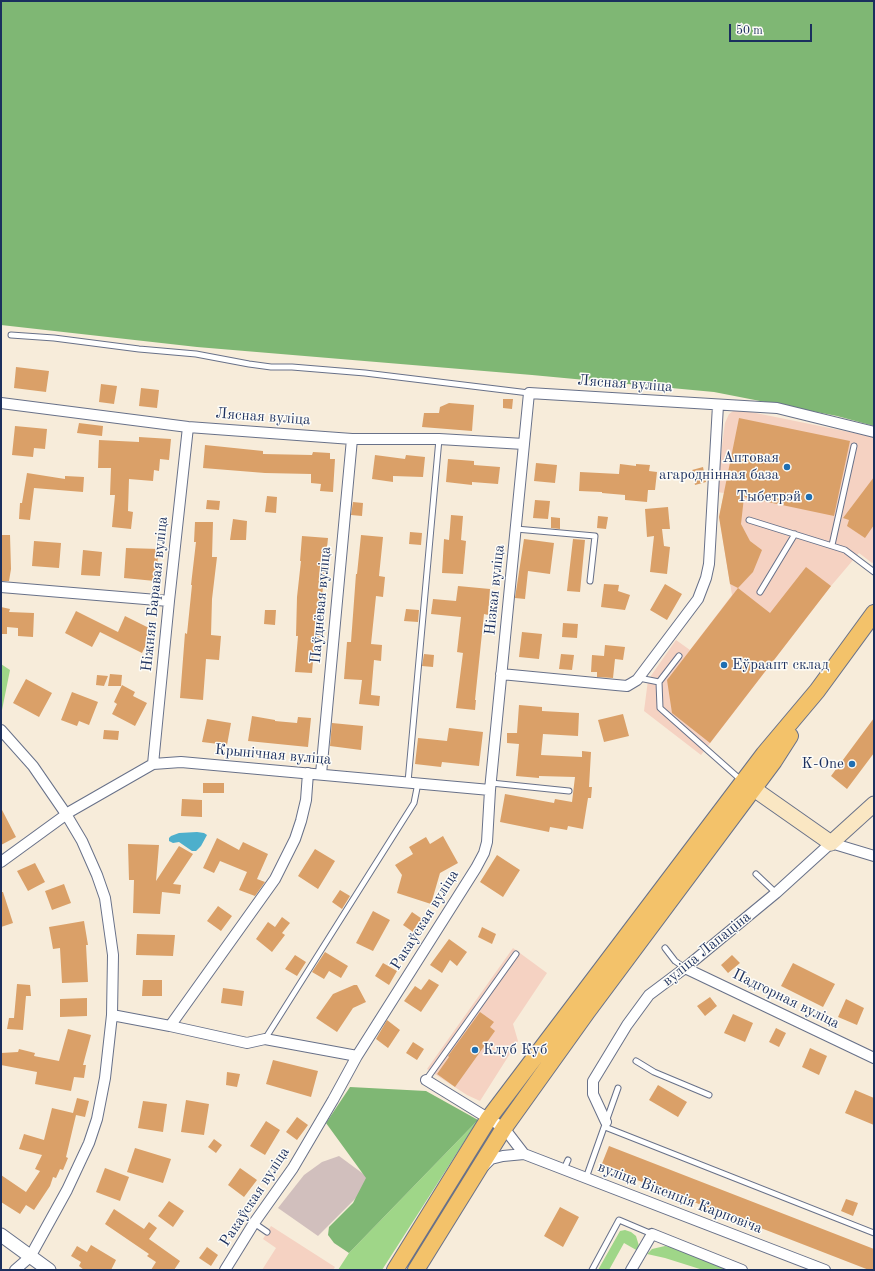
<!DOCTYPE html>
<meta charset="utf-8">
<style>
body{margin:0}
#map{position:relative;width:875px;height:1271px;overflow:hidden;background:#f7ecda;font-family:"Old Standard TT",serif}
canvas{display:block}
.frame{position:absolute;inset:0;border:2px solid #1b2f5e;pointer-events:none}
.scale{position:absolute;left:729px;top:24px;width:83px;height:18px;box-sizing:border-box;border:2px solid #1b2f5e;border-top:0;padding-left:5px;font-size:12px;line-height:14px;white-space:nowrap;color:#1b2f5e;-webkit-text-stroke:3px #fdfcf7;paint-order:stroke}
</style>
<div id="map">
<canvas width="875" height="1271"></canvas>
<div class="frame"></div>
<div class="scale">50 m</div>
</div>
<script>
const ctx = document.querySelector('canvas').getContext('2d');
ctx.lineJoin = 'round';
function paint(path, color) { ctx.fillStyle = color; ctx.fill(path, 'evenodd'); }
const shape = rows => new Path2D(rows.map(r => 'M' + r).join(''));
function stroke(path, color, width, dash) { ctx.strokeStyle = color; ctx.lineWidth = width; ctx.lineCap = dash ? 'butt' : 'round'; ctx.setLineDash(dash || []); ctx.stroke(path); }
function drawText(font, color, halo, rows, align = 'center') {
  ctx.font = font + ' "Old Standard TT",serif'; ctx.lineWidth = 3; ctx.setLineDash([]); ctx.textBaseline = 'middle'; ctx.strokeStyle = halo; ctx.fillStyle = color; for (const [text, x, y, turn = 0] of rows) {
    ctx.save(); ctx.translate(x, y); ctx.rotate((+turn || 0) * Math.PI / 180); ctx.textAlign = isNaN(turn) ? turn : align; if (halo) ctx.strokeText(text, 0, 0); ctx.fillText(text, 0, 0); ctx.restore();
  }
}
paint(shape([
 [736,409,874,437,874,562,872,563,859,553,831,586,701,755,644,711,648,680,676,640,690,650,732,595,719,517,724,493,716,492,725,423,729,414],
 [513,948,547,973,513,1024,518,1041,480,1101,467,1095,427,1069],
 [271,1226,335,1267,333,1270,262,1270,276,1248,263,1239]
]), '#f5d2c2');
paint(shape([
 [339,1156,373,1181,318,1236,278,1208,304,1175,322,1162]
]), '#d1bfbd');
paint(shape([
 [1,664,10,670,2,710,1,709],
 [478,1120,382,1270,338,1270,349,1253],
 [625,1230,631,1232,636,1236,639,1246,638,1251,624,1243,609,1270,598,1270,620,1231],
 [665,1246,671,1247,729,1270,703,1270,665,1258,647,1254,652,1249]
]), '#9fd688');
paint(shape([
 [1,1,874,1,874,426,837,416,714,392,532,375,197,347,1,325],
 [350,1087,426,1091,478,1120,349,1253,334,1243,328,1235,329,1227,353,1203,366,1178,326,1123]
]), '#7fb774');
paint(shape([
 [197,832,204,833,207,835,201,846,196,851,192,851,179,842,173,843,169,841,169,838,171,836,179,833]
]), '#4dafcc');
paint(shape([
 [16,367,49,371,46,392,14,388],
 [101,384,117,386,114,404,99,402],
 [141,388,159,390,157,408,139,406],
 [503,399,513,399,512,409,503,408],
 [449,403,474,405,472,431,422,427,424,413,439,413,440,407],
 [739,418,850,441,834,516,744,497,741,524,750,541,762,550,753,572,738,588,730,584,719,517],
 [79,423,103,426,102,436,77,433],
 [15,426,47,429,45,449,34,448,33,457,12,455],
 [139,437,171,439,169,460,160,459,159,471,154,470,153,481,129,479,128,511,133,512,131,529,112,527,115,495,110,495,111,468,98,468,99,440,139,442],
 [205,445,263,451,263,454,312,455,313,452,330,453,330,459,335,459,333,492,320,491,321,484,311,483,311,474,265,473,203,468],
 [375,455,405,459,406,455,425,457,423,477,393,476,393,482,372,479],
 [448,459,474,461,474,465,500,467,498,484,472,482,472,485,446,482],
 [536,463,557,465,555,483,534,481],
 [620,464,636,466,636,464,650,465,649,471,657,472,655,490,648,490,647,502,625,500,625,495,602,493,602,492,579,491,580,472,619,474],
 [703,467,706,482,695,485,692,470],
 [27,473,65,479,65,476,84,477,83,492,34,488,30,520,19,519,20,503,22,503],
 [874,477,874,525,865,538,847,526,849,520,843,518],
 [267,496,277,497,276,513,265,512],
 [207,500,220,501,219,510,206,509],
 [535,500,550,501,548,519,533,518],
 [353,502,363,503,362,516,351,515],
 [668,507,670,529,662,529,664,546,670,547,667,574,650,572,654,536,647,537,645,509],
 [451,515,463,516,461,540,466,541,463,574,442,573,444,539,449,540],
 [598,516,608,517,606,529,597,528],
 [551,517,560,518,560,529,551,528],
 [233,519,247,521,246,540,230,540],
 [195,522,213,522,212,557,217,557,212,599,211,635,221,636,219,660,206,659,203,700,180,698,185,633,187,634,192,585,191,585,196,542,194,542],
 [410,532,422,533,421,545,409,544],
 [1,535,10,535,11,569,9,581,1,581],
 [361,535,383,537,379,576,385,577,383,597,376,596,371,644,382,645,381,661,374,660,371,695,380,696,379,706,359,704,362,680,344,679,347,642,351,642,356,574,357,574],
 [302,536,328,538,321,607,320,638,315,638,312,673,295,672,298,636,296,636,297,597,301,561,300,561],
 [524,539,554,543,550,574,528,571,525,599,515,598],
 [573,539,585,540,580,592,567,591],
 [34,541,61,543,59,568,32,566],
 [126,548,159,549,155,581,124,578],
 [83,550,102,552,100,576,81,575],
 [806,567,831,586,710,743,672,713,667,680,738,588,770,613],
 [604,584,619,585,618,591,630,595,625,610,601,607],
 [665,584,682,594,667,620,650,610],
 [458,586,490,589,488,615,484,614,475,700,476,700,475,710,456,708,463,653,457,652,461,617,431,614,433,599,456,601],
 [1,607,10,609,9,612,34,613,33,637,18,636,18,628,7,627,7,634,1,634],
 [406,609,419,610,418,622,404,621],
 [265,610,276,610,275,625,264,624],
 [76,611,118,632,125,616,153,630,142,653,100,632,92,647,65,633],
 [563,623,578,624,577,638,562,637],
 [522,632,542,634,539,659,519,657],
 [605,645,625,647,623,660,615,659,613,678,597,677,597,672,591,672,592,655,604,656],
 [424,654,434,655,433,667,422,666],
 [561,654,574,655,572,670,559,669],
 [110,674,122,675,121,686,108,686],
 [97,675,108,676,104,686,96,685],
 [26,679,52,693,39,717,13,703],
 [122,685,135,692,133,696,147,703,135,726,112,714,117,704,114,702],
 [72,692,98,702,89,725,79,721,77,726,61,720],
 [519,705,542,707,542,711,579,713,578,736,543,734,541,755,582,757,582,751,591,752,589,787,592,787,591,798,588,798,583,829,568,826,567,830,550,827,549,832,500,822,505,794,554,803,555,799,572,802,575,777,539,776,539,778,516,776,519,744,507,743,507,733,517,733],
 [623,714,629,736,604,742,598,720],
 [252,716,275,720,275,721,297,723,298,717,311,718,308,747,248,741],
 [874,718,874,753,847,789,831,776],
 [207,719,231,723,227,745,202,742],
 [332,723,363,726,361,750,330,746],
 [449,728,483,732,479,766,442,762,441,767,415,764,418,738,447,741],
 [104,730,119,731,118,740,103,739],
 [203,783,224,783,224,793,203,793],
 [182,799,202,800,202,817,181,816],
 [1,808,16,837,1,845],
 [443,836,458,863,440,873,431,904,397,893,402,875,395,865,413,854,409,847,426,837,430,844],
 [217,838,239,850,243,842,268,854,257,879,265,882,255,896,239,890,247,872,220,861,214,873,203,868],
 [128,844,159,845,156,881,179,846,193,854,173,884,181,885,180,894,162,892,160,914,133,913,134,880,129,880],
 [315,849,335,861,318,889,298,876],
 [497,855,520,870,503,897,480,882],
 [35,863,45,882,28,891,17,871],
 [64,884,71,903,52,910,45,891],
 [340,890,350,896,342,909,332,902],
 [1,892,3,892,13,923,1,927],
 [218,906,232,916,221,931,207,921],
 [373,911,390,920,373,951,356,943],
 [412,912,428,923,419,936,403,925],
 [282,917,290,923,282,933,285,935,272,952,256,939,268,922,275,927],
 [84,921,88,945,86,945,88,982,62,983,60,948,53,949,49,927],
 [482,927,496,934,492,944,478,937],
 [137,934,175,935,173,956,136,955],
 [449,939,467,952,457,966,450,960,442,973,430,965],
 [325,952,348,966,341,978,329,971,324,979,312,972],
 [295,955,306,962,297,976,285,969],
 [732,955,740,963,728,973,721,965],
 [383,963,397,971,389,985,375,976],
 [793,963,835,984,823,1007,781,986],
 [429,979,439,985,421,1012,404,1001,415,986,421,990],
 [143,980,162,980,162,996,142,996],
 [17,984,30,985,31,996,26,996,23,1030,7,1029,9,1018,14,1018],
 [354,985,357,985,366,1002,353,1008,337,1032,316,1018,333,994],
 [223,988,244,991,242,1006,221,1003],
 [710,997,717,1006,705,1016,697,1006],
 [87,998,87,1016,60,1017,60,999],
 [846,999,864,1008,857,1025,838,1017],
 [480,1012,494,1022,490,1027,495,1031,455,1087,437,1074,449,1057,448,1056],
 [733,1014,753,1023,745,1042,724,1033],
 [387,1020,400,1030,388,1048,376,1039],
 [776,1028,786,1033,779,1047,769,1042],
 [68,1029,91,1035,83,1065,86,1065,84,1078,74,1077,71,1091,35,1084,37,1072,1,1065,1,1053,18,1052,19,1049,35,1053,34,1056,59,1061],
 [413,1042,424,1049,417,1060,406,1053],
 [810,1048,827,1056,819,1075,802,1067],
 [273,1060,318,1071,311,1097,266,1084],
 [227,1072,240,1074,237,1087,226,1085],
 [658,1085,687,1102,678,1117,649,1100],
 [855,1090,874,1098,874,1125,845,1113],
 [77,1098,89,1101,85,1117,76,1115,66,1157,68,1158,63,1170,60,1169,56,1178,53,1177,50,1186,34,1210,26,1205,20,1214,1,1202,1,1175,26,1192,40,1171,35,1169,42,1155,19,1149,24,1134,44,1140,52,1108,73,1113],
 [186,1100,209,1104,204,1135,181,1132],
 [143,1101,167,1104,163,1132,138,1128],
 [297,1117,308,1125,297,1140,286,1132],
 [266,1121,280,1130,265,1155,250,1146],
 [214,1139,222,1145,216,1153,208,1147],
 [609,1146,874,1249,874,1270,869,1270,601,1166],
 [135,1148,171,1159,163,1183,127,1172],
 [105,1168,129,1177,120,1201,96,1192],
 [240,1168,257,1180,244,1197,228,1185],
 [846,1199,858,1203,853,1216,841,1211],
 [169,1201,184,1211,173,1227,158,1216],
 [560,1207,579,1217,563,1247,544,1236],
 [114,1209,144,1229,149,1222,157,1228,149,1239,180,1261,174,1270,151,1270,156,1262,147,1256,149,1254,105,1224],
 [91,1245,116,1260,111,1270,84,1270,79,1266,81,1262,71,1256,77,1246,87,1252],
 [207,1247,218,1255,211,1266,199,1258]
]), '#daa068');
const service = shape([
 [11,335,54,338,139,349,196,354,249,364,271,367,292,367,365,373,529,393],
 [749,520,845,550,874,572],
 [516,529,595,536,590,581],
 [832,545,854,446],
 [760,592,795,534],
 [679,656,659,682,660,708,741,780],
 [639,678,659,682],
 [408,782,439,439],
 [491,783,569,791],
 [756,874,776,893],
 [665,948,675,961,685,968],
 [265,1039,414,803,418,783],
 [636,1061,654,1072,709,1095],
 [426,1080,516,954],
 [605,1127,874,1233],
 [564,1169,568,1160],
 [586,1178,618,1088],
 [254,1223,267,1232],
 [592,1270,619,1220,652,1234]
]);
const minor = shape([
 [1,403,188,427,352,439,439,439,524,444],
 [1,587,169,601],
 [501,674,616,685,627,686,637,680,698,599,706,578,709,564,718,405],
 [1,730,33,766,66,814,82,841,97,875,105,898,113,955,112,1015,105,1078,97,1119,89,1143,67,1190,30,1257,15,1270],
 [153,764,169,601,188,427],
 [321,774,352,439],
 [1,862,71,811,153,764,181,762,490,790],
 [685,968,874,1058],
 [112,1015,170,1026,247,1043,265,1039,357,1056],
 [170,1026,275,879,295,839,301,821,306,800,308,773],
 [426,1080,504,1128,524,1154],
 [606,1122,593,1094,593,1081,627,1025,649,995,685,968,776,893,831,843,874,856],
 [484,1166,491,1159,503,1156,524,1154,825,1270],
 [225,1270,254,1223,293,1168,333,1100,357,1056,476,868,484,853,487,842,490,790,529,393,777,408,874,432],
 [631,1270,652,1234,742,1270]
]);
const tertiary = shape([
 [1,1235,49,1270]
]);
const secondary = shape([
 [744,782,831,843,874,804]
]);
const primary = shape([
 [395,1270,489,1118,764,754,817,691,874,613],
 [416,1270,504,1128,587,1012,774,761,790,736]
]);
stroke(service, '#687189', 7);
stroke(minor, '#687189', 12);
stroke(tertiary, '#687189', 15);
stroke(secondary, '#687189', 17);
stroke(primary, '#687189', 18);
stroke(service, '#fff', 5);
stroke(minor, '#fff', 10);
stroke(tertiary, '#fff', 13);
stroke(secondary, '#fae7c3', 15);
stroke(primary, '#f3c26a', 16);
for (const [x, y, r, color] of [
 [787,467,4,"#1f6fb2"],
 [809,497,4,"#1f6fb2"],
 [724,665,4,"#1f6fb2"],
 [852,764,4,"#1f6fb2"],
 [475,1050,4,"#1f6fb2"]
]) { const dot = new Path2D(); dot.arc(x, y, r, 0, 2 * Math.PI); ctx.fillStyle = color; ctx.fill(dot); stroke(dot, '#fdfcf7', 1.5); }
drawText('15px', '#1b2f5e', '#fdfcf7', [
 ["Лясная вуліца",625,384,4],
 ["Лясная вуліца",263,417,4],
 ["Нізкая вуліца",495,590,-84],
 ["Ніжняя Баравая вуліца",155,594,-84],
 ["Паўднёвая вуліца",321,605,-85],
 ["Крынічная вуліца",273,755,5],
 ["Ракаўская вуліца",425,920,-58],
 ["вуліца Лапаціна",707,949,-39],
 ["Падгорная вуліца",786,999,26],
 ["Ракаўская вуліца",255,1197,-57],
 ["вуліца Вікенція Карповіча",680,1198,21]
]);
drawText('15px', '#1b2f5e', '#fdfcf7', [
 ["Аптовая",779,458],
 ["агароднінная база",779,475],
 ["Тыбетрэй",801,497],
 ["Еўраапт склад",732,665,"left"],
 ["K-One",844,764],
 ["Клуб Куб",483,1050,"left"]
], 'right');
</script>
